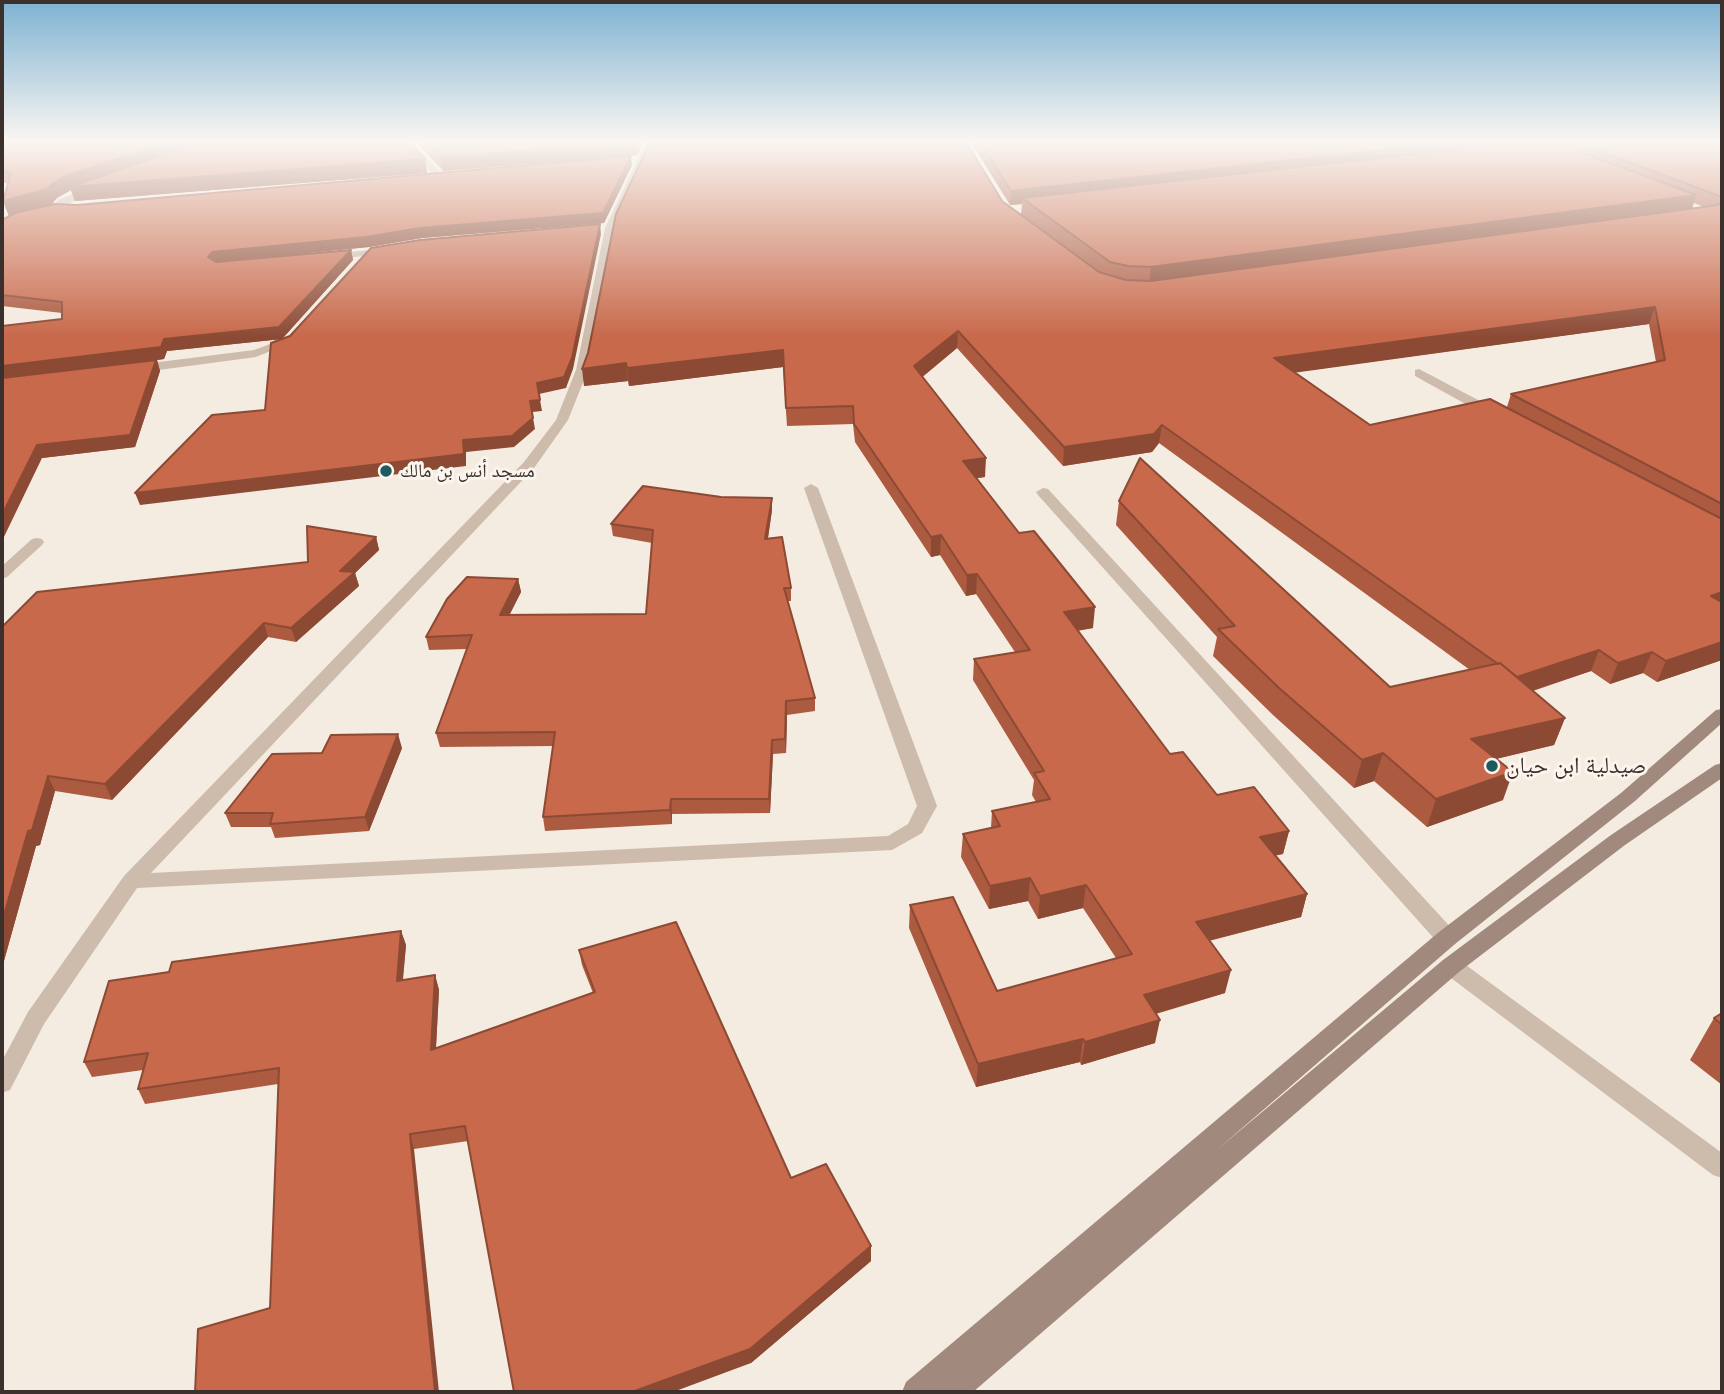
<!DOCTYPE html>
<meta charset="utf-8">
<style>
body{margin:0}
#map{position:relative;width:1724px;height:1394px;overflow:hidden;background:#f4ebe1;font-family:Montserrat,sans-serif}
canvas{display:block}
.frame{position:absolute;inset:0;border:4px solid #3b302b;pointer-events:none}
</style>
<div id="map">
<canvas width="1724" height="1394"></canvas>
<div class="frame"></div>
</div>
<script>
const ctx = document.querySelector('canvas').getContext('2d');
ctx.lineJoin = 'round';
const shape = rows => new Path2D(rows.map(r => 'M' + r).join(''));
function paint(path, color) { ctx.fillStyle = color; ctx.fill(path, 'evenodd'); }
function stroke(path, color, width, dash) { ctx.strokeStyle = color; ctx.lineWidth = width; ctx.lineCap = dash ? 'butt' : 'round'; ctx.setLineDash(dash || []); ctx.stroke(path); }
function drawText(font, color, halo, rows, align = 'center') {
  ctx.font = font + ' Montserrat,"Noto Naskh Arabic",sans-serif'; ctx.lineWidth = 6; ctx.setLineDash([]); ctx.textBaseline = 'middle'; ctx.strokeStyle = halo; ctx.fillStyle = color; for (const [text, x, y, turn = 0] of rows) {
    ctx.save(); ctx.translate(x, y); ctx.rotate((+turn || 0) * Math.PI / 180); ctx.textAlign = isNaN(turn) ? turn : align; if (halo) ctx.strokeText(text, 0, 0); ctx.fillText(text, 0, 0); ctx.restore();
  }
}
paint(shape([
 [403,142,412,142,442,174,442,178,436,178,403,142],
 [646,142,654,142,615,228,588,370,568,420,534,468,151,873,888,836,908,824,917,806,804,488,811,484,818,488,937,806,922,833,892,850,137,888,44,1024,10,1090,2,1093,2,1061,28,1012,124,876,524,462,556,420,576,370,605,228,646,142],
 [96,184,100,187,99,189,64,206,80,207,80,211,58,211,53,208,58,200,96,184],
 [369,250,373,251,373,255,331,260,326,257,331,254,369,250],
 [289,337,295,340,293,342,256,357,136,373,130,369,136,365,254,350,289,337],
 [1419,369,1499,411,1500,414,1499,417,1489,417,1415,376,1415,370,1419,369],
 [1043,488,1048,489,1455,932,1458,938,1455,944,1447,946,1439,944,1038,495,1036,492,1043,488],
 [37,538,42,539,44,542,42,545,7,577,2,579,2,566,32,539,37,538],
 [1451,958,1459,960,1722,1153,1722,1178,1713,1175,1443,972,1440,966,1443,960,1451,958]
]), '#cdbbac');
paint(shape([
 [1722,709,1722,723,1635,801,1455,944,1218,1149,1443,960,1611,835,1715,765,1722,763,1722,778,1625,845,1459,972,973,1392,902,1392,906,1382,1439,932,1621,793,1716,710,1722,709]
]), '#a18a7d');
paint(shape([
 [2,142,427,173,75,201,71,190,57,198,52,204,30,210,77,205,632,165,604,223,422,238,369,247,255,258,351,250,353,260,282,339,167,351,164,359,157,360,160,371,135,447,42,458,62,313,2,306,2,220,13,215,9,216,3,201,8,184,2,182],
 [416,142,643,142,637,155,443,171],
 [971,142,1722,142,1722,660,1657,682,1643,673,1610,684,1591,671,1533,691,1565,718,1554,745,1496,759,1503,800,1427,827,1374,781,1354,788,1273,715,1213,656,1217,637,1116,525,1119,501,1390,687,1470,670,1159,443,1152,452,1063,466,957,348,922,377,985,477,977,478,1093,628,1077,631,1170,754,1217,795,1289,831,1283,854,1275,855,1307,894,1301,917,1209,941,1225,993,1156,1014,1155,1043,1081,1065,1080,1062,976,1087,909,928,910,905,997,991,1116,958,1083,908,1038,919,1028,901,989,909,961,857,963,834,991,828,992,811,1036,802,1032,795,1034,780,973,680,974,659,1015,652,976,594,966,596,940,555,931,557,855,442,853,424,787,426,783,367,629,386,628,381,584,386,588,353,1002,201,1021,214,1022,204,1010,205],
 [1694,203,1704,207,1692,208],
 [1649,324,1656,362,1511,394,1507,407,1370,425,1295,372],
 [721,497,772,498,772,510,768,538,791,588,791,601,788,601,815,698,815,711,787,715,786,753,773,754,770,813,672,814,672,824,545,831,543,817,553,746,440,747,436,733,467,649,429,650,426,637,518,579,521,592,509,615,646,614,652,543,613,536,611,524],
 [376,537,379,550,355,573,359,586,296,642,268,637,112,800,55,791,40,845,36,846,2,968,2,627,308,562],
 [402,748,369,831,275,838,271,827,231,827,225,813,322,753],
 [401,931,406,945,403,980,435,975,439,990,436,1048,593,993,582,965,579,950,791,1178,871,1246,871,1261,751,1363,468,1141,414,1149,270,1308,278,1084,145,1104,138,1089,143,1070,92,1077,84,1062,169,972],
 [1722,1013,1722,1085,1690,1060,1714,1018]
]), '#ac5a40');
paint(shape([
 [171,142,215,142,425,159,427,173,75,201,71,190,57,198,52,204,9,216,3,201,52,184,67,175],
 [625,142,643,142,637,155,443,171,441,158],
 [1455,142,1527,142,1022,198,1022,204,1010,205,1011,191],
 [631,156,632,165,604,223,422,238,369,247,215,262,208,257,212,252],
 [1696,195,1691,212,1149,285,1151,267],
 [600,224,601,234,573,369,566,388,539,394,537,383],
 [351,250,353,260,282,339,167,351,164,359,157,360,160,371,135,447,42,458,2,541,2,366,164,339],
 [1655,307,1649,324,1271,376,1274,358],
 [958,331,957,348,914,384,914,366],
 [783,350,783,367,629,386,627,368],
 [626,363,628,381,584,386,582,369],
 [540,400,542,411,532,412,530,401],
 [533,418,535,429,514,447,466,452,466,466,140,505,135,493],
 [1162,425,1159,443,1152,452,1063,466,1064,447],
 [986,458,985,477,962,480,963,461],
 [772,498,772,510,766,551,765,539],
 [941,535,940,555,931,557,931,537],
 [376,537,379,550,355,573,359,586,296,642,291,628,340,571],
 [977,574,976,594,966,596,967,575],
 [518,579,521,592,503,628,500,615],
 [1722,592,1722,609,1711,596],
 [1095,607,1093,628,1062,633,1064,612],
 [264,623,268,637,112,800,105,784],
 [1722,642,1722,660,1657,682,1666,661],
 [1599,650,1591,671,1509,698,1517,677],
 [1652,652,1643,673,1610,684,1618,663],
 [786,701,787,715,786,753,785,739],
 [1565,718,1554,745,1462,767,1471,739],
 [398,734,402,748,369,831,365,817],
 [772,740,773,754,770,813,769,799],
 [1383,753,1374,781,1354,788,1362,760],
 [1513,772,1503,800,1427,827,1436,799],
 [48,776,55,791,40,845,36,846,2,968,2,922,28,831],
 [671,799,672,814,672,824,670,810],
 [1289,831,1283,854,1255,860,1260,837],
 [1030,878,1028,901,989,909,990,886],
 [1086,885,1083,908,1038,919,1040,896],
 [1307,894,1301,917,1191,945,1196,922],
 [401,931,406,945,401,996,397,981],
 [1231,970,1225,993,1140,1018,1144,995],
 [435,975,439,990,435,1065,431,1050],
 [1160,1020,1155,1043,1081,1065,1085,1042],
 [1083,1039,1080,1062,976,1087,978,1064],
 [410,1134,414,1149,439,1392,435,1392],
 [871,1246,871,1261,751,1363,673,1392,632,1392]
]), '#8c4a34');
const building = shape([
 [2,142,171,142,67,175,52,184,47,189,3,201,11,173,2,170,2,142],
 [200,142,409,142,425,159,70,187,200,142],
 [426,142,625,142,441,158,426,142],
 [650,142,966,142,1002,201,1099,272,1126,280,1151,281,1718,205,1722,201,1722,504,1511,394,1665,360,1655,307,1274,358,1370,425,1490,399,1722,519,1722,592,1711,596,1722,602,1722,642,1666,661,1652,652,1618,663,1599,650,1517,677,1500,663,1498,664,1162,425,1154,434,1064,447,958,331,914,366,986,458,963,461,1019,533,1034,531,1095,607,1064,612,1170,754,1183,752,1217,795,1254,787,1289,831,1260,837,1307,894,1196,922,1231,970,1144,995,1160,1020,1085,1042,1083,1039,978,1064,910,905,953,897,997,991,1132,954,1086,885,1040,896,1030,878,990,886,963,834,1000,826,992,811,1050,799,1034,773,1044,771,974,659,1030,650,977,574,967,575,941,535,931,537,854,424,853,406,786,408,783,350,627,368,626,363,582,369,588,353,616,214,650,142],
 [980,142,1455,142,1011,191,980,142],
 [1523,142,1554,142,1696,195,1151,267,1128,266,1110,262,1022,198,1523,142],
 [1575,142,1722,142,1722,197,1575,142],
 [631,156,603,213,420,228,366,237,212,252,208,257,216,262,351,250,279,327,164,339,161,347,2,366,2,326,62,319,62,302,2,295,2,220,15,213,55,204,77,205,631,156],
 [600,224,572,358,564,377,537,383,540,400,530,401,533,418,512,436,463,440,464,454,135,493,212,415,265,410,271,343,290,336,371,248,420,240,600,224],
 [156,360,130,435,37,445,2,515,2,378,156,360],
 [1140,458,1390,687,1500,663,1565,718,1471,739,1513,772,1436,799,1383,753,1362,760,1279,688,1218,629,1235,626,1119,501,1140,458],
 [643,486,721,497,772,498,765,539,782,537,791,588,784,588,815,698,786,701,785,739,772,740,769,799,671,799,670,810,543,817,555,732,436,733,472,635,426,637,447,599,467,577,518,579,500,615,646,614,653,530,611,524,643,486],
 [307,526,376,537,340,571,355,572,291,628,264,623,105,784,48,776,32,830,28,831,2,922,2,627,37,592,308,562,307,526],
 [398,734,365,817,270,824,273,813,225,813,272,754,322,753,331,735,398,734],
 [676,922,791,1178,826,1164,871,1246,750,1349,632,1392,514,1392,465,1126,410,1134,435,1392,195,1392,198,1329,270,1308,279,1068,138,1089,148,1053,84,1062,109,981,169,972,172,962,401,931,397,981,435,975,431,1050,595,992,579,950,676,922],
 [1722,1013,1722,1025,1714,1018,1722,1013]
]);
paint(building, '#c8694b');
stroke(building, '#8c4a34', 2);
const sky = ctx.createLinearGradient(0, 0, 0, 337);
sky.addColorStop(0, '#7eb2d2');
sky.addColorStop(0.42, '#faf6f2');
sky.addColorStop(1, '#faf6f200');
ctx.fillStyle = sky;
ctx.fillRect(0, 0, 1724, 337);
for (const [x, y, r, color] of [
 [386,471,7,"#1f5a5e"],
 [1492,766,7,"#1f5a5e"]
]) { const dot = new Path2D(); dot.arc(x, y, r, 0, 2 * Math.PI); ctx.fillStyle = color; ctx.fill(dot); stroke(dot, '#fbf5ee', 2.5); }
drawText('19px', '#3b302b', '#fbf5ee', [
 ["مسجد أنس بن مالك",400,471]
], 'left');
drawText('23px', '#3b302b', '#fbf5ee', [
 ["صيدلية ابن حيان",1506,766]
], 'left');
</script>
